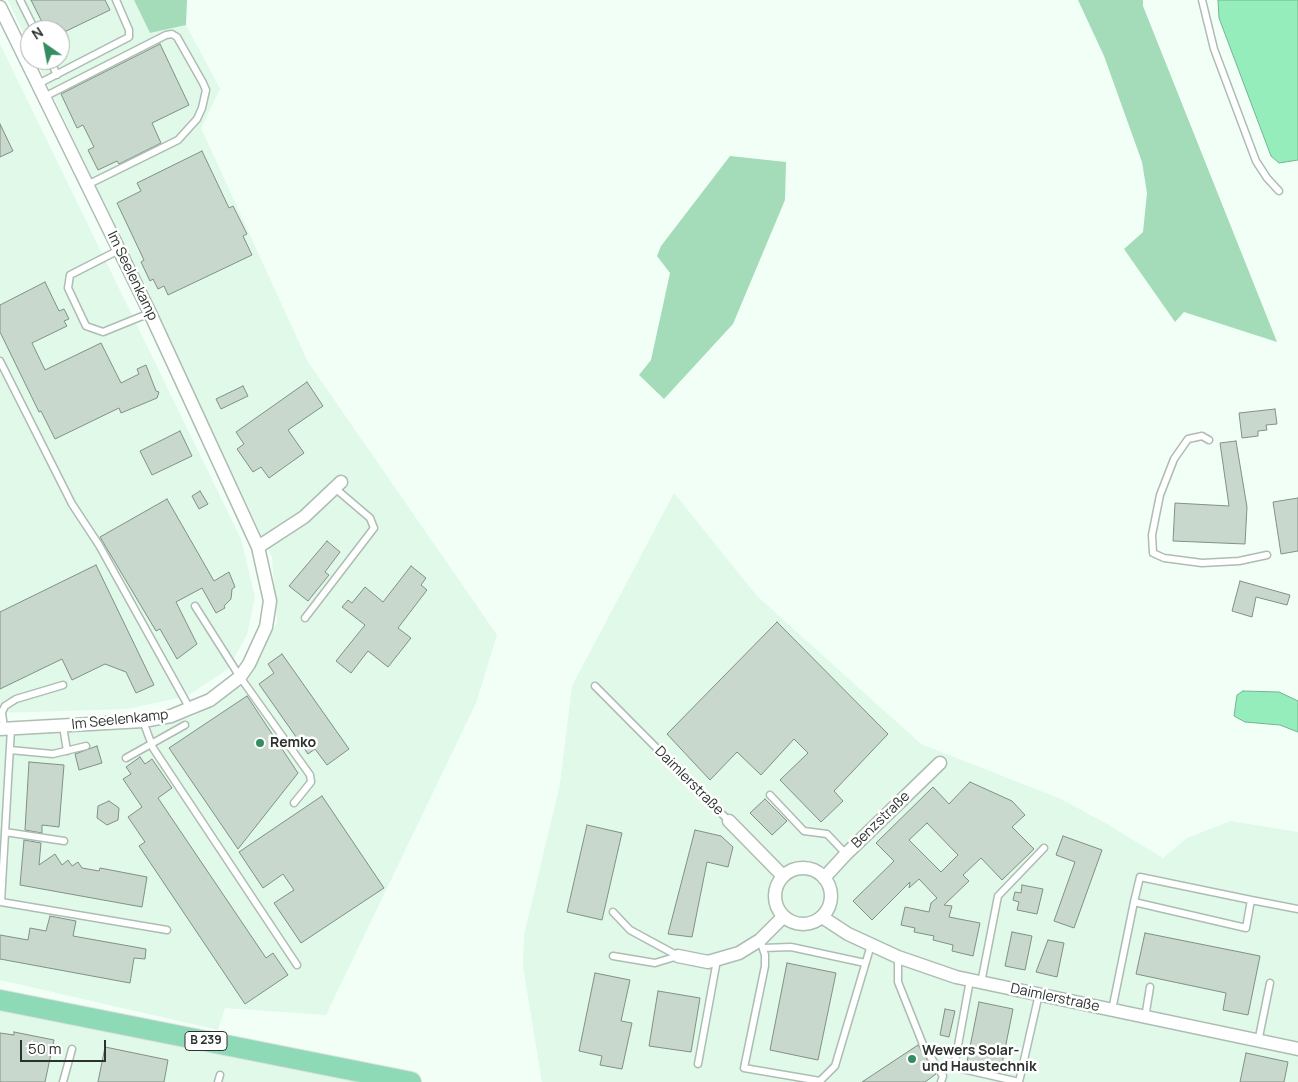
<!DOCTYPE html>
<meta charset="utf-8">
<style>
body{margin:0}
#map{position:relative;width:1298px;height:1082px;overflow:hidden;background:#f2fff7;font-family:Manrope,sans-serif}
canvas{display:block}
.north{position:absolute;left:20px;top:20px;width:50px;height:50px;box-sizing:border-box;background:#fff;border:1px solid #abadab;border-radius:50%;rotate:327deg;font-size:14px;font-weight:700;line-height:20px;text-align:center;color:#2c322e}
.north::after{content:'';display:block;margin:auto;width:18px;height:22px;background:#358c60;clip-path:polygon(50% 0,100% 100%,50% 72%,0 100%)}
.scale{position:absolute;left:20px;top:1040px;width:86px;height:22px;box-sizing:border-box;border:2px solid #2c322e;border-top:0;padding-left:6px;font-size:15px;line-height:18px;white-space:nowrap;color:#2c322e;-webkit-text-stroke:4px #fff;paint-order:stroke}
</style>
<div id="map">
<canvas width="1298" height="1082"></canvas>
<div class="north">N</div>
<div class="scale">50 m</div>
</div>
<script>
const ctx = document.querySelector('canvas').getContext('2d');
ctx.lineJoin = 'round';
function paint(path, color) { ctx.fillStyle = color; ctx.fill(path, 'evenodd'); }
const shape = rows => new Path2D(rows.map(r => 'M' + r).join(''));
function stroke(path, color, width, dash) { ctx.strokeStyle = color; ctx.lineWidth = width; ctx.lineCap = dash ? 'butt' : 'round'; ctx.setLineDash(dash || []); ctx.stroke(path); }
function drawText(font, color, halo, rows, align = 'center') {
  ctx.font = font + ' Manrope,sans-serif'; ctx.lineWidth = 5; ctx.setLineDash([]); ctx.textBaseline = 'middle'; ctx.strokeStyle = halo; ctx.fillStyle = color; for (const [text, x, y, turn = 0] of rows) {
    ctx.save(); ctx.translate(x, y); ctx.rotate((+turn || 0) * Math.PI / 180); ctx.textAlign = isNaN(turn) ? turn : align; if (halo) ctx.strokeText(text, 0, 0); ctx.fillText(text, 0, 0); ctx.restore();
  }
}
paint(shape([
 [8,0,134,0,150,33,186,25,220,89,201,128,308,362,497,635,476,703,326,1015,225,1008,218,1030,0,980,0,734,160,726,194,716,246,683,277,622,272,557,36,60,60,60,60,30,30,30,30,47],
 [0,44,241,539,255,597,247,635,228,669,187,696,127,709,0,713],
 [674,493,757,596,921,744,1061,799,1107,824,1163,858,1187,838,1231,821,1298,832,1298,1082,542,1082,523,967,524,935,560,784,572,686],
 [0,1006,366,1082,0,1082]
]), '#e0f9e9');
paint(shape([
 [134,0,187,0,186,25,150,33],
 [1078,0,1143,0,1143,6,1277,342,1184,312,1175,322,1124,249,1143,232,1147,193,1142,162,1104,56],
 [730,156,786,162,785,200,733,324,664,399,639,375,651,360,670,273,657,256,661,246]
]), '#a4dcba');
const water = shape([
 [1218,0,1298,0,1298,160,1279,163,1271,156,1219,18,1218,0],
 [1243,691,1279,692,1298,701,1298,732,1280,725,1245,722,1234,716,1237,695,1243,691]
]);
paint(water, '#94edba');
stroke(water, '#75b590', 1);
const building = shape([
 [31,0,105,0,110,10,60,34,60,30,46,30,31,0],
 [160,44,189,105,152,123,161,143,119,164,117,161,98,170,88,150,94,147,83,125,77,128,61,94,160,44],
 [0,124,13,151,0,157,0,124],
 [202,151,229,208,233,206,247,234,243,236,252,255,168,295,164,286,158,289,153,279,150,281,141,262,144,260,117,203,141,191,137,183,202,151],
 [45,282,59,311,64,309,69,319,64,321,67,326,32,343,45,370,101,343,121,383,139,374,137,369,146,365,156,391,159,392,157,398,121,413,119,408,55,439,41,411,39,412,0,332,0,305,45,282],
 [307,382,323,406,288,430,304,453,269,478,261,467,253,472,237,449,244,444,236,432,307,382],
 [243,386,248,396,221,409,216,399,243,386],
 [1275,409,1277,424,1266,425,1267,430,1258,431,1258,436,1242,438,1239,413,1275,409],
 [180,431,192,456,152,475,140,451,180,431],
 [1236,441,1247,507,1245,544,1173,541,1175,503,1229,506,1220,443,1236,441],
 [200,491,208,504,199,509,192,496,200,491],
 [1298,498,1298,551,1281,554,1273,502,1298,498],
 [167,499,214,581,229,572,235,587,232,589,231,599,224,606,225,608,216,613,202,588,176,602,197,644,177,659,160,629,156,631,100,537,167,499],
 [327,541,340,552,325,572,329,575,308,601,289,586,327,541],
 [96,565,154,685,136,693,126,672,105,664,72,680,62,659,0,689,0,612,96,565],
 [411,566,426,578,421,585,427,590,398,628,411,638,388,667,368,651,351,673,336,661,365,625,342,607,348,600,352,603,365,587,383,602,411,566],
 [1240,581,1290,595,1287,605,1256,597,1252,617,1232,611,1240,581],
 [777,622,888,734,834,791,843,801,821,822,780,780,808,753,794,739,761,775,737,752,710,780,667,734,777,622],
 [282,654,349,749,327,765,315,749,308,754,259,684,274,673,268,664,282,654],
 [247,696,298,773,238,849,169,748,247,696],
 [97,746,102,763,79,770,75,754,97,746],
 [140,757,145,764,152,759,172,788,158,798,266,958,273,953,288,975,245,1004,139,846,145,842,128,817,142,807,123,779,131,774,126,767,140,757],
 [29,762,64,765,59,827,42,825,42,833,25,830,29,762],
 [970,782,1012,801,1025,815,1012,827,1034,849,1002,880,981,858,963,875,969,881,944,905,952,906,949,917,980,923,973,956,952,951,953,945,933,940,934,936,914,932,915,928,901,925,905,907,929,912,931,903,937,898,919,879,909,888,910,882,872,920,853,901,894,861,876,843,933,787,949,804,970,782],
 [927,823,958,855,941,872,909,840,927,823],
 [322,796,384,888,301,943,274,903,294,890,283,874,263,888,239,852,322,796],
 [765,799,787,821,772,835,750,813,765,799],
 [109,801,119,808,118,820,107,825,97,818,98,806,109,801],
 [587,825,622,833,602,920,567,912,587,825],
 [695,830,721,836,733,847,728,867,707,862,692,937,668,934,695,830],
 [1063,836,1102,850,1074,928,1054,921,1075,862,1056,855,1063,836],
 [24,840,41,843,39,865,55,854,62,865,68,860,72,866,78,862,82,868,99,871,100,868,147,877,142,907,20,885,24,840],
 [1022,885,1043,889,1037,914,1017,910,1019,902,1013,900,1015,892,1021,893,1022,885],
 [50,916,76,921,73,936,146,949,145,959,134,958,130,983,0,959,0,935,28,940,30,928,46,931,50,916],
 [1012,932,1032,936,1025,970,1005,966,1012,932],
 [1145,933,1260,956,1248,1015,1223,1010,1226,993,1136,974,1145,933],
 [1048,940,1064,943,1057,977,1036,972,1048,940],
 [787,963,836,973,818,1060,770,1050,787,963],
 [595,973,630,980,621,1021,632,1023,622,1069,600,1065,602,1056,579,1051,595,973],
 [658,991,700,998,691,1052,649,1046,658,991],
 [979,1002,1013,1009,1001,1069,967,1062,979,1002],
 [945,1009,955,1011,949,1037,940,1035,945,1009],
 [14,1032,54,1040,45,1082,0,1082,0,1033,14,1035,14,1032],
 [918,1045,936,1074,925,1082,862,1082,918,1045],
 [105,1047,168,1060,164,1082,98,1082,105,1047],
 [1246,1053,1288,1062,1284,1082,1240,1082,1246,1053]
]);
paint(building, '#c8d8cd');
stroke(building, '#829187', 1);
const lane = shape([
 [20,0,35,30],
 [1202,0,1214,49,1256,161,1267,178,1279,191],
 [50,60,57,75],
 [38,84,129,37,129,30,116,0],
 [44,97,166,35,172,34,177,37,203,83,206,90,202,108,197,119,178,140,87,185],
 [119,250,70,275,68,288,86,326,103,332,150,313],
 [0,361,72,504,99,545,190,709],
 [1209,440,1202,436,1188,439,1174,459,1160,495,1152,535,1153,553,1164,558,1202,563,1239,561,1267,555],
 [195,606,240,677,310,775,311,782,294,803],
 [305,618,374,528,370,518,336,489],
 [595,686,729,821],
 [143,721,153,748,297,965],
 [63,726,67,751],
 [4,729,2,712,5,706,16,699,63,685],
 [11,729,1,902,167,930],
 [10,750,53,754,86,746],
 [126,758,185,725],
 [770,795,804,831,827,834,846,854],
 [5,832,64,841],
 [1134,902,1140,877,1251,900],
 [613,912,630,930,678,956],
 [760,940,765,955,765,966,744,1068,820,1081,835,1066,871,945],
 [763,948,791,947,865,963],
 [613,956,655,963,678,956],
 [898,957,898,982,924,1047,943,1076,941,1082],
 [970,980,954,1067,1019,1082,1039,994],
 [981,983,998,896,1044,848],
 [1112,1010,1134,902,1246,928,1251,900,1298,909],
 [1145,1018,1150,987],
 [1258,1042,1270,983],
 [698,1064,717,960],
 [63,1082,72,1049],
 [218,1082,220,1075]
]);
const street = shape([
 [0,7,150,313,258,547,270,601,266,627,249,664,240,677,210,700,171,716,143,721,0,729],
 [258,547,304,517,341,482],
 [729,821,783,876],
 '775 896a28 28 0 1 1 56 0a28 28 0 1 1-56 0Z',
 [824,878,846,854,940,763],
 [822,917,848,934,898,957,956,977,1298,1049],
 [678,956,708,962,739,953,760,940,783,917]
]);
const primary = shape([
 [0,1000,411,1082]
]);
stroke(lane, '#adbdb3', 9);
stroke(street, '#adbdb3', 15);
stroke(primary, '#dddede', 22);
stroke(lane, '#fff', 6);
stroke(street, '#fff', 12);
stroke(primary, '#8fdab6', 20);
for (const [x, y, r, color] of [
 [260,743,5,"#358c60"],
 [912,1059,5,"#358c60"]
]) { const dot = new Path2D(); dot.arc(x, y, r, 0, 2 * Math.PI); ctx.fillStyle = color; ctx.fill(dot); stroke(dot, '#fff', 2); }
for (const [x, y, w] of [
 [206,1041,42]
]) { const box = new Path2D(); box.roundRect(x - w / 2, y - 9.5, w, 19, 4); ctx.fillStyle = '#fff'; ctx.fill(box); stroke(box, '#2c322e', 1); }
drawText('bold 12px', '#2c322e', null, [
 ["B 239",206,1041]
]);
drawText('14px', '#2c322e', '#fff', [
 ["Im Seelenkamp",132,276,64],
 ["Im Seelenkamp",120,720,-6],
 ["Daimlerstraße",689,781,45],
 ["Benzstraße",881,820,-44],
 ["Daimlerstraße",1055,998,12]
]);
drawText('bold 14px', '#2c322e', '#fff', [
 ["Remko",270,743],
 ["Wewers Solar-",922,1051],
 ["und Haustechnik",922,1067]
], 'left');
</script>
